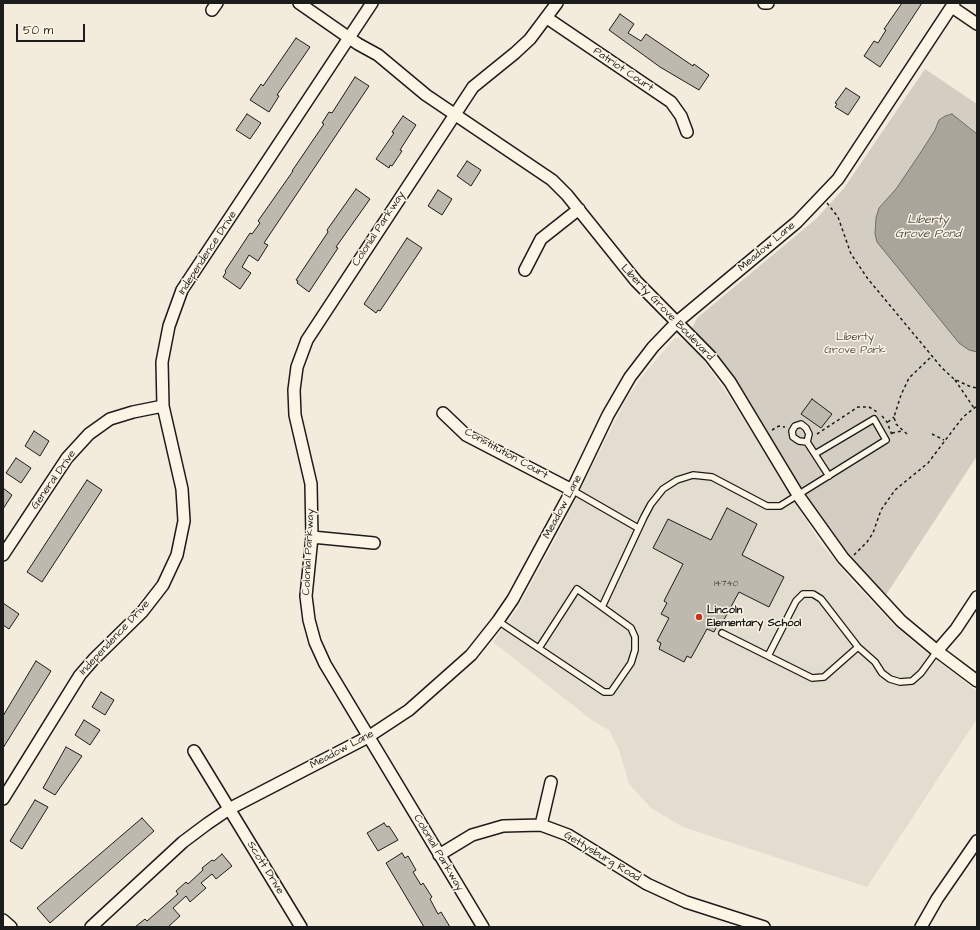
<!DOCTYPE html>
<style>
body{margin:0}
#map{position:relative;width:980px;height:930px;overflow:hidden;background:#f3ecdd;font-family:"Architects Daughter",sans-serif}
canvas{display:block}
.frame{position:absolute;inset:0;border:4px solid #1c1c1c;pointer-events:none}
.scale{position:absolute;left:16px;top:24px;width:69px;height:18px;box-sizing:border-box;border:2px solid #1c1c1c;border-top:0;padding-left:5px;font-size:12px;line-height:14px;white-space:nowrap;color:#1c1c1c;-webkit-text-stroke:3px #fcf5e5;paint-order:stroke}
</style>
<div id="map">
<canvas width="980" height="930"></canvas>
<div class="frame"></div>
<div class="scale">50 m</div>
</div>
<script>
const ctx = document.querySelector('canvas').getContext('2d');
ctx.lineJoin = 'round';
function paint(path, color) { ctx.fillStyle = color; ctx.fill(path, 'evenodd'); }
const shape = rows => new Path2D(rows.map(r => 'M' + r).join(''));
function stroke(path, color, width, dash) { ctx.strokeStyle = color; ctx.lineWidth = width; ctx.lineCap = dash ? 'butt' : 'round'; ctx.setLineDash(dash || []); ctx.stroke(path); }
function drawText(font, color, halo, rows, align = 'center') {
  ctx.font = font + ' "Architects Daughter",sans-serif'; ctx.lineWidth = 3; ctx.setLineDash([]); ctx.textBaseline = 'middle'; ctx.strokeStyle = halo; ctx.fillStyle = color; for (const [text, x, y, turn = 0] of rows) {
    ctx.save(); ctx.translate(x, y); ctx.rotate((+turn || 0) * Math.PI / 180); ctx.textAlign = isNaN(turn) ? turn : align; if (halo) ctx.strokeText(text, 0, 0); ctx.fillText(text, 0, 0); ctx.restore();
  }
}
paint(shape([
 [675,338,679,338,689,345,701,357,729,396,821,544,853,582,894,625,920,648,977,691,977,719,867,887,683,827,651,808,629,784,619,750,609,730,593,721,493,642,517,609,555,540,625,401,643,375]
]), '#e3ddcf');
paint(shape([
 [925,69,977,104,977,456,884,598,835,542,694,333,692,328,697,318,817,218,844,188]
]), '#d3cec1');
const water = shape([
 [952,114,977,134,977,352,969,350,959,343,877,242,875,234,876,218,879,208,896,189,921,152,935,130,939,120,945,116,952,114]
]);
paint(water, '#aaa59b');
stroke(water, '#716e68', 1);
const building = shape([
 [902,3,922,3,880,67,864,56,874,41,878,43,886,30,884,29,902,3],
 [620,14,634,24,628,33,641,41,646,34,693,66,694,64,709,75,699,90,660,67,609,30,620,14],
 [296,38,310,47,277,95,279,96,269,112,250,100,261,84,263,86,296,38],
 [355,77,369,86,264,243,268,245,258,261,249,255,242,267,251,273,240,289,223,277,226,272,225,271,250,233,252,234,260,223,258,221,293,171,292,171,324,124,322,123,329,112,332,113,355,77],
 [846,88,860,97,848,115,835,107,837,104,835,103,846,88],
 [247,114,261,123,250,139,236,130,247,114],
 [403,116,416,125,400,150,402,151,392,166,390,165,389,168,376,159,394,133,392,132,403,116],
 [467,161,481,170,471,186,457,176,467,161],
 [356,189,370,199,336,247,338,248,309,292,297,283,298,281,296,280,328,232,327,230,356,189],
 [438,190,452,199,442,215,428,206,438,190],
 [407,238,422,248,380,311,378,310,376,313,364,304,407,238],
 [812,399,832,414,821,428,801,414,812,399],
 [34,431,49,441,40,456,25,446,34,431],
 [16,458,31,468,21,483,6,473,16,458],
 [87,480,102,490,42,582,27,572,87,480],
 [3,488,12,495,3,509,3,488],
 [727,508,757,524,742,555,784,577,769,607,739,592,720,627,717,626,714,632,707,629,691,658,687,656,684,662,659,649,661,643,657,641,669,618,661,614,667,603,664,601,683,564,653,548,668,519,711,540,727,508],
 [3,603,19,614,9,629,3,625,3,603],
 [36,661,51,671,3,748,3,716,36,661],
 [101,692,114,700,105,715,92,707,101,692],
 [84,720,100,730,90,745,75,735,84,720],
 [66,747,82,756,55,795,43,788,66,747],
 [35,800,48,807,22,849,10,841,35,800],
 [142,818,154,831,50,923,37,908,142,818],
 [384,823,387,827,389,826,398,840,378,851,367,833,384,823],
 [402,853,405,858,408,856,416,870,413,872,421,885,423,883,432,897,430,899,438,914,441,912,450,927,424,927,386,863,402,853],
 [222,854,232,866,216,879,212,874,201,883,206,888,190,902,186,896,173,908,180,916,168,927,135,927,145,919,147,921,178,894,176,891,186,882,188,884,203,870,202,868,212,860,214,861,222,854]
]);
paint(building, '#beb9ae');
stroke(building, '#1c1c1c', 1);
const service = shape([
 [807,442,799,441,793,437,792,431,795,426,801,424,806,428,809,434,807,442,829,476],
 [572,490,638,528],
 [498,621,604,692,611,692,631,663,635,650,635,637,631,628,602,607,644,517,651,504,663,489,677,480,693,475,712,477,767,506,780,506,886,440,874,419,815,454],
 [722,633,812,678,824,677,858,647],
 [539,648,577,589,602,607],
 [768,656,796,601,803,594,813,594,821,599,858,647,875,662,882,673,890,679,900,682,912,681,921,673,937,651]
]);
const minor = shape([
 [299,3,358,44,378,55,426,95,552,180,567,195,636,281,710,356,730,382,798,495,843,558,901,621,937,651,977,681],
 [764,3,768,3],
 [952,7,977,24],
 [212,10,217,3],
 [547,18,671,102,681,116,687,132],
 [525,270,541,239,579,209],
 [443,413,466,435,572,490],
 [312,537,374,543],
 [3,555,67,458,89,434,110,419,133,412,163,406],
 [937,651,956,629,977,597],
 [194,751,301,927],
 [3,799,80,675,94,659,142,612,163,585,177,555,184,521,182,489,163,406,162,362,169,326,182,290,372,3],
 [541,825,551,782],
 [439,855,472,835,503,826,541,825,568,835,647,884,686,902,764,927],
 [3,920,11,927],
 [91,927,183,842,207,824,229,809,368,737,409,710,471,655,498,621,513,599,572,490,608,415,630,377,653,347,677,322,797,222,838,179,954,3],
 [483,927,325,664,315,642,309,620,306,596,312,537,311,484,295,415,294,390,297,367,307,340,473,87,515,53,530,39,557,3],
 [921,927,937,899,977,841]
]);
stroke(service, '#1c1c1c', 8);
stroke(minor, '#1c1c1c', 14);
stroke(shape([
 [827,203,838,217,851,254,868,279,942,368,954,379,971,387,977,388],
 [955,380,974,408],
 [882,416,887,422,892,435],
 [888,422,894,417],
 [772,430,779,426,785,427],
 [892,433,902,431],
 [817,434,858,407,869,407,879,413],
 [907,434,896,424,894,417,901,395,909,378,931,357],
 [932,434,944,440],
 [854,555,867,542,873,533,881,510,895,490,928,463,963,417,977,406]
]), '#1c1c1c', 1.5, [3, 3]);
stroke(service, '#fcf5e5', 5.5);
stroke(minor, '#fcf5e5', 11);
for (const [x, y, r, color] of [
 [699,617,4,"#c8321e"]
]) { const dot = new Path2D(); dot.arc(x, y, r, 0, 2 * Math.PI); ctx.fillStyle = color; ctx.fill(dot); stroke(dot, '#fcf5e5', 1.5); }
drawText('9px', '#444340', null, [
 ["14740",726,584]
]);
drawText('11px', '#1c1c1c', '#fcf5e5', [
 ["Patriot Court",623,70,34],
 ["Colonial Parkway",379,229,-57],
 ["Meadow Lane",767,247,-40],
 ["Independence Drive",208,253,-57],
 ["Liberty Grove Boulevard",667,313,46],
 ["Constitution Court",506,454,29],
 ["General Drive",54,480,-55],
 ["Meadow Lane",563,507,-62],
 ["Colonial Parkway",309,552,-87],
 ["Independence Drive",115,638,-47],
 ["Meadow Lane",342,750,-28],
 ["Colonial Parkway",438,853,59],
 ["Gettysburg Road",602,857,31],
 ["Scott Drive",265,868,58]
]);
drawText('11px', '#53514e', '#fcf5e5', [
 ["Liberty",855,338],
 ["Grove Park",855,351]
]);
drawText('bold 11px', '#1c1c1c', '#fcf5e5', [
 ["Lincoln",707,611],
 ["Elementary School",707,624]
], 'left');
drawText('italic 12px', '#55534f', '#fcf5e5', [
 ["Liberty",928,220],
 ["Grove Pond",928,234]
]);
</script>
